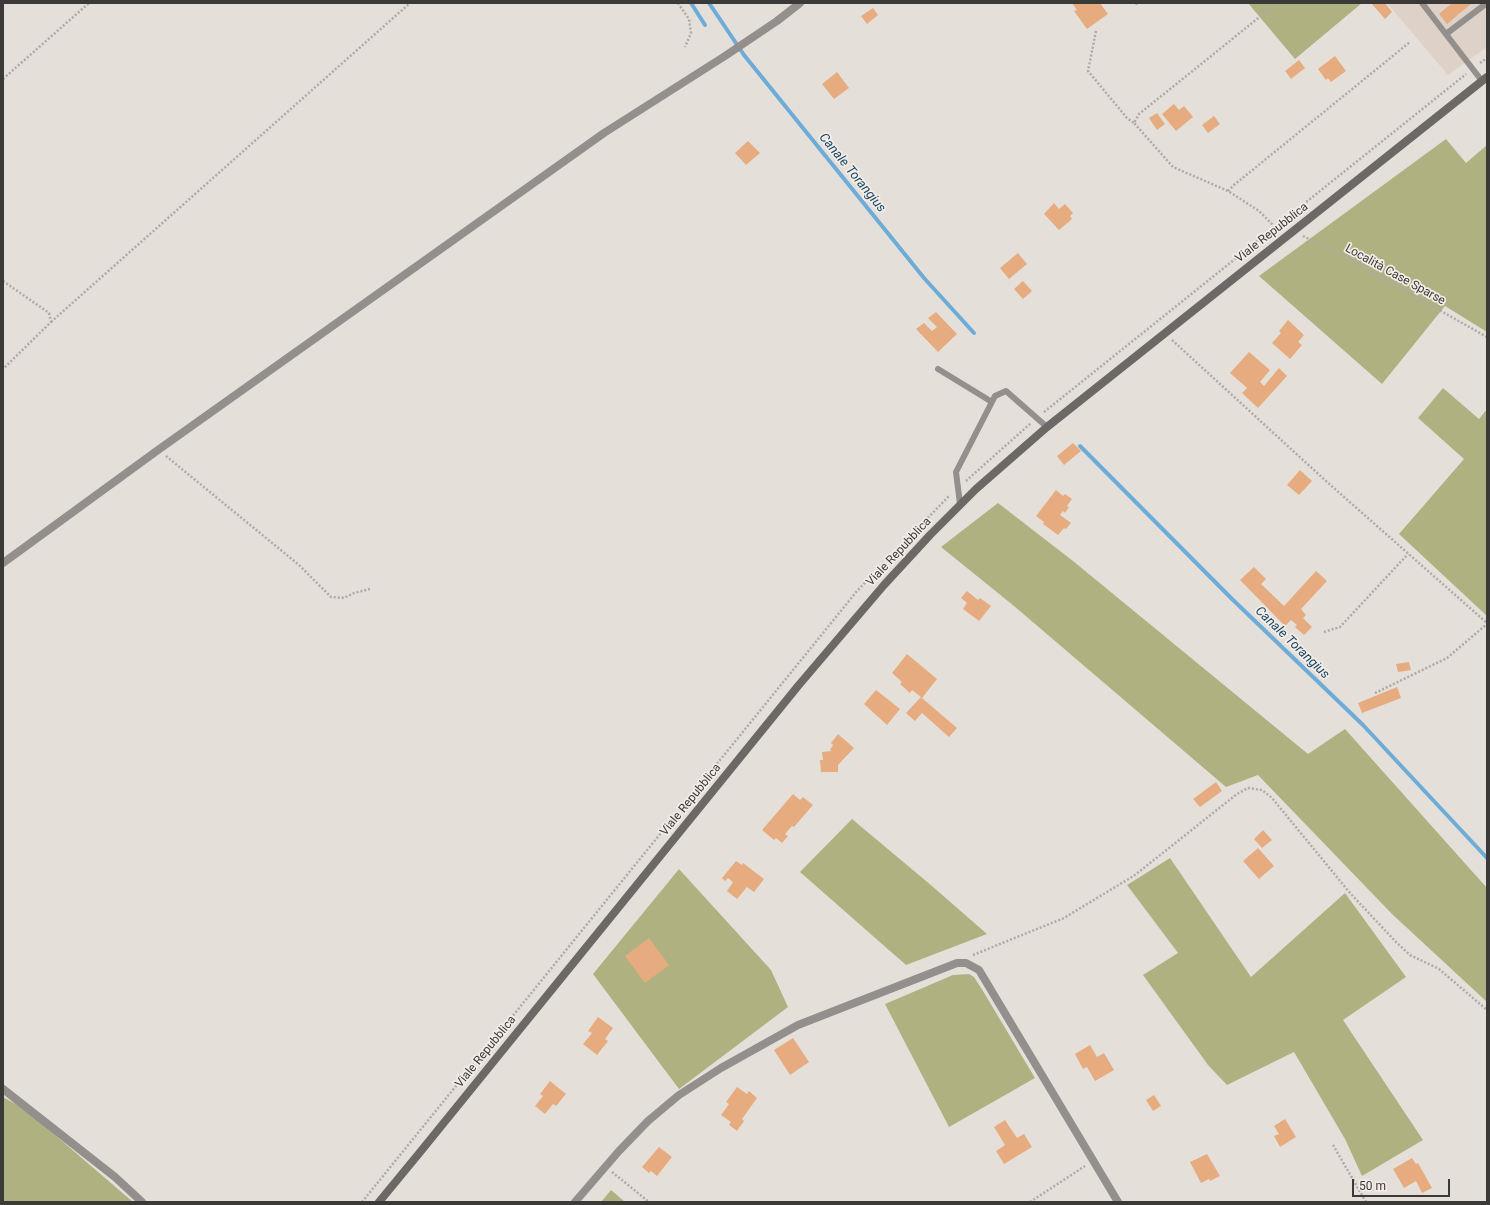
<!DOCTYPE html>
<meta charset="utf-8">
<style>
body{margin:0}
#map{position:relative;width:1490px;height:1205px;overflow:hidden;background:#e5dfda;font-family:Roboto,sans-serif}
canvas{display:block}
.frame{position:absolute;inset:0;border:4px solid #3c3a38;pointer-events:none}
.scale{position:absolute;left:1352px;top:1179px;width:98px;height:18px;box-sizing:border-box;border:2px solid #3c3a38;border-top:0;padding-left:5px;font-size:12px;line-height:14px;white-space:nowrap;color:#3c3a38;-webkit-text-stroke:3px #f3ece7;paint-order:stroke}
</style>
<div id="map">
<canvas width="1490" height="1205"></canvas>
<div class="frame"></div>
<div class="scale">50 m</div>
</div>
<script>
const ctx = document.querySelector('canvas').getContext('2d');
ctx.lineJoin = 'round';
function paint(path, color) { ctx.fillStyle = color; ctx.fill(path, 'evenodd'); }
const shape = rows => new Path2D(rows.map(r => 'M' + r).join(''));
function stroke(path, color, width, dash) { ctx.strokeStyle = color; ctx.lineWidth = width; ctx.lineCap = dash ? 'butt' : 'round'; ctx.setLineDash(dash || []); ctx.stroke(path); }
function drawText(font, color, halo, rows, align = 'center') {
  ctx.font = font + ' Roboto,sans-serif'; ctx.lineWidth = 3.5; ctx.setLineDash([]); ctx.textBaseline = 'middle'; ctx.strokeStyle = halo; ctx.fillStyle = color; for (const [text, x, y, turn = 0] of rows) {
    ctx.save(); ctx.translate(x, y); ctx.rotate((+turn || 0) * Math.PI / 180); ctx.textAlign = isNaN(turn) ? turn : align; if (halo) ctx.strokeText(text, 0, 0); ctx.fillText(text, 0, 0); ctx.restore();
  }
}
paint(shape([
 [1387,3,1487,3,1487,47,1448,75]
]), '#ded1c7');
paint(shape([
 [1248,3,1362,3,1295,59],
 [1446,139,1466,163,1487,145,1487,332,1445,306,1382,384,1259,276],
 [1443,388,1479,419,1487,409,1487,616,1399,534,1464,459,1418,418],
 [998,503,1073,561,1308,754,1345,729,1487,888,1487,1002,1392,914,1258,775,1226,787,1014,606,941,547],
 [852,819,932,886,987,934,906,965,800,872],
 [1170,858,1251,977,1345,893,1406,977,1343,1020,1423,1140,1362,1176,1345,1139,1294,1052,1227,1085,1208,1065,1143,975,1178,953,1127,885],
 [679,869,771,970,788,1007,679,1089,593,974],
 [969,974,974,977,983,991,1035,1078,949,1127,885,1004,953,975],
 [3,1097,26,1110,133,1202,3,1202],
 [611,1190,625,1202,601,1202]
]), '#afb280');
stroke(shape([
 [691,3,705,25],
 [709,3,744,55,924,278,974,333],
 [1080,446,1232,599,1363,725,1487,858]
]), '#6eacd8', 4);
paint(shape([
 [1072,3,1100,3,1108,14,1087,29,1074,11,1077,10],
 [1371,3,1385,3,1392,12,1385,19],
 [1452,3,1472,3,1447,24,1439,14],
 [873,8,878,15,867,24,861,16],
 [1335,56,1346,71,1331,82,1328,78,1326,80,1318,69],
 [1299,60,1305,68,1291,79,1285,71],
 [837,72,849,88,834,99,822,84],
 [1174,104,1179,110,1184,106,1193,117,1176,131,1162,114],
 [1157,113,1165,124,1157,130,1149,118],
 [1214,116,1220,124,1208,133,1202,125],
 [748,141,760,153,746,165,735,153],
 [1054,203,1059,209,1065,204,1073,213,1070,216,1072,219,1059,230,1044,214],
 [1018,253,1027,264,1009,279,1000,268],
 [1023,281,1032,291,1023,299,1014,289],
 [936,312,957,334,938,352,916,329,924,323,932,331,937,327,928,318],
 [1288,320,1304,335,1298,342,1302,345,1290,359,1272,343,1281,333,1279,331],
 [1249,352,1270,370,1260,382,1264,386,1279,368,1287,376,1258,408,1242,393,1247,388,1230,373],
 [1073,443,1081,451,1064,465,1057,456],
 [1300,470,1312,481,1299,495,1287,485],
 [1056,490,1063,496,1065,494,1072,499,1067,506,1069,507,1065,513,1063,511,1060,515,1071,523,1066,529,1064,528,1058,535,1043,524,1044,522,1036,516],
 [1254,567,1266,579,1261,584,1284,606,1316,571,1327,581,1301,609,1306,615,1303,618,1312,627,1304,635,1295,627,1297,625,1291,620,1285,626,1240,580],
 [967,591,978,600,980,598,991,606,979,621,963,609,967,603,961,598],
 [907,654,937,679,922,698,957,728,949,737,922,713,915,721,906,713,921,697,912,690,910,693,900,684,902,682,892,673],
 [1409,662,1411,670,1398,672,1396,664],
 [1397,687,1401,698,1362,713,1358,703],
 [876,690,900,709,887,725,864,704],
 [838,734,854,748,838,765,838,772,821,772,820,760,823,760,822,752,832,751,830,750,833,745,831,743],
 [1216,782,1222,791,1200,807,1193,799],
 [793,794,800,800,803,797,813,805,794,827,792,826,785,834,788,836,782,843,776,838,774,840,762,830],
 [1263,830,1272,840,1262,848,1254,839],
 [1258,848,1274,866,1259,879,1243,861],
 [736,861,742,865,743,863,764,879,754,892,747,887,737,899,727,891,733,882,728,878,725,881,722,878],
 [649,938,669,965,645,983,625,956],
 [598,1017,613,1028,605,1039,608,1041,597,1055,583,1044,592,1033,588,1031],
 [793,1038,809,1062,790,1075,774,1050],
 [1090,1045,1097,1057,1104,1053,1114,1070,1095,1081,1087,1067,1083,1069,1075,1054],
 [550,1081,566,1094,556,1106,553,1104,545,1114,535,1106,543,1096,540,1094],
 [737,1087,747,1094,749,1091,757,1098,742,1119,744,1121,737,1131,729,1125,731,1122,721,1115,729,1104,726,1102],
 [1154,1095,1161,1106,1153,1111,1146,1100],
 [1285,1119,1296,1137,1280,1147,1274,1136,1279,1134,1274,1126],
 [1005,1120,1017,1138,1024,1134,1032,1147,1004,1164,996,1151,1005,1145,994,1127],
 [659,1147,672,1157,657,1176,651,1171,649,1173,642,1167],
 [1207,1154,1220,1176,1210,1181,1209,1179,1201,1183,1190,1162],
 [1412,1158,1416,1164,1418,1163,1432,1188,1422,1193,1416,1181,1404,1188,1393,1169]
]), '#e6ac7f');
stroke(shape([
 [678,3,689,19,691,33,685,47],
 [1136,3,1138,6],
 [1277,3,1139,114,1134,123,1173,167,1228,191,1259,211,1279,231],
 [1096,31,1088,71,1127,118,1134,123],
 [1480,63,1487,58],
 [3,79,89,3],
 [1228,191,1234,185,1410,42],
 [1303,236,1354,262,1487,337],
 [3,281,49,313,51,322,3,369],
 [51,322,410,3],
 [1172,340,1327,482,1487,623],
 [1044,412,1466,74],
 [166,456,299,565,331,597,344,598,354,593,370,589],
 [966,481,1031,423],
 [1324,632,1340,627,1408,554],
 [1375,693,1447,658,1487,624],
 [973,955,1064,918,1135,875,1237,794,1248,788,1262,790,1272,798,1350,893,1396,942,1410,955,1439,969,1487,1010],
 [1333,1145,1366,1202],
 [612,1172,649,1202],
 [362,1202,857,591,950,495],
 [1030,1202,1085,1166]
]), '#aeaaa6', 2.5, [2, 2]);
stroke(shape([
 [1422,3,1482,81],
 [1446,34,1487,3],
 [938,369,992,402],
 [960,504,956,472,995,396,1006,391,1047,427]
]), '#928f8d', 6);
stroke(shape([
 [3,563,158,450,604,133,725,56,777,21,800,3],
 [3,1089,115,1177,142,1202],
 [575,1202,619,1151,648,1121,679,1095,721,1068,798,1025,957,963,966,963,979,970,1118,1202]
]), '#928f8d', 8);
stroke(shape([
 [379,1202,421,1151,798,686,884,585,930,535,976,489,1047,427,1487,77]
]), '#6c6865', 8);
drawText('12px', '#3c3a38', '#f3ece7', [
 ["Viale Repubblica",1272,233,-38],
 ["Località Case Sparse",1395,275,29],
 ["Viale Repubblica",899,552,-47],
 ["Viale Repubblica",691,800,-51],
 ["Viale Repubblica",486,1052,-51]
]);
drawText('italic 13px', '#164765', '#f3ece7', [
 ["Canale Torangius",852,173,51],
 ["Canale Torangius",1292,643,44]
]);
</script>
